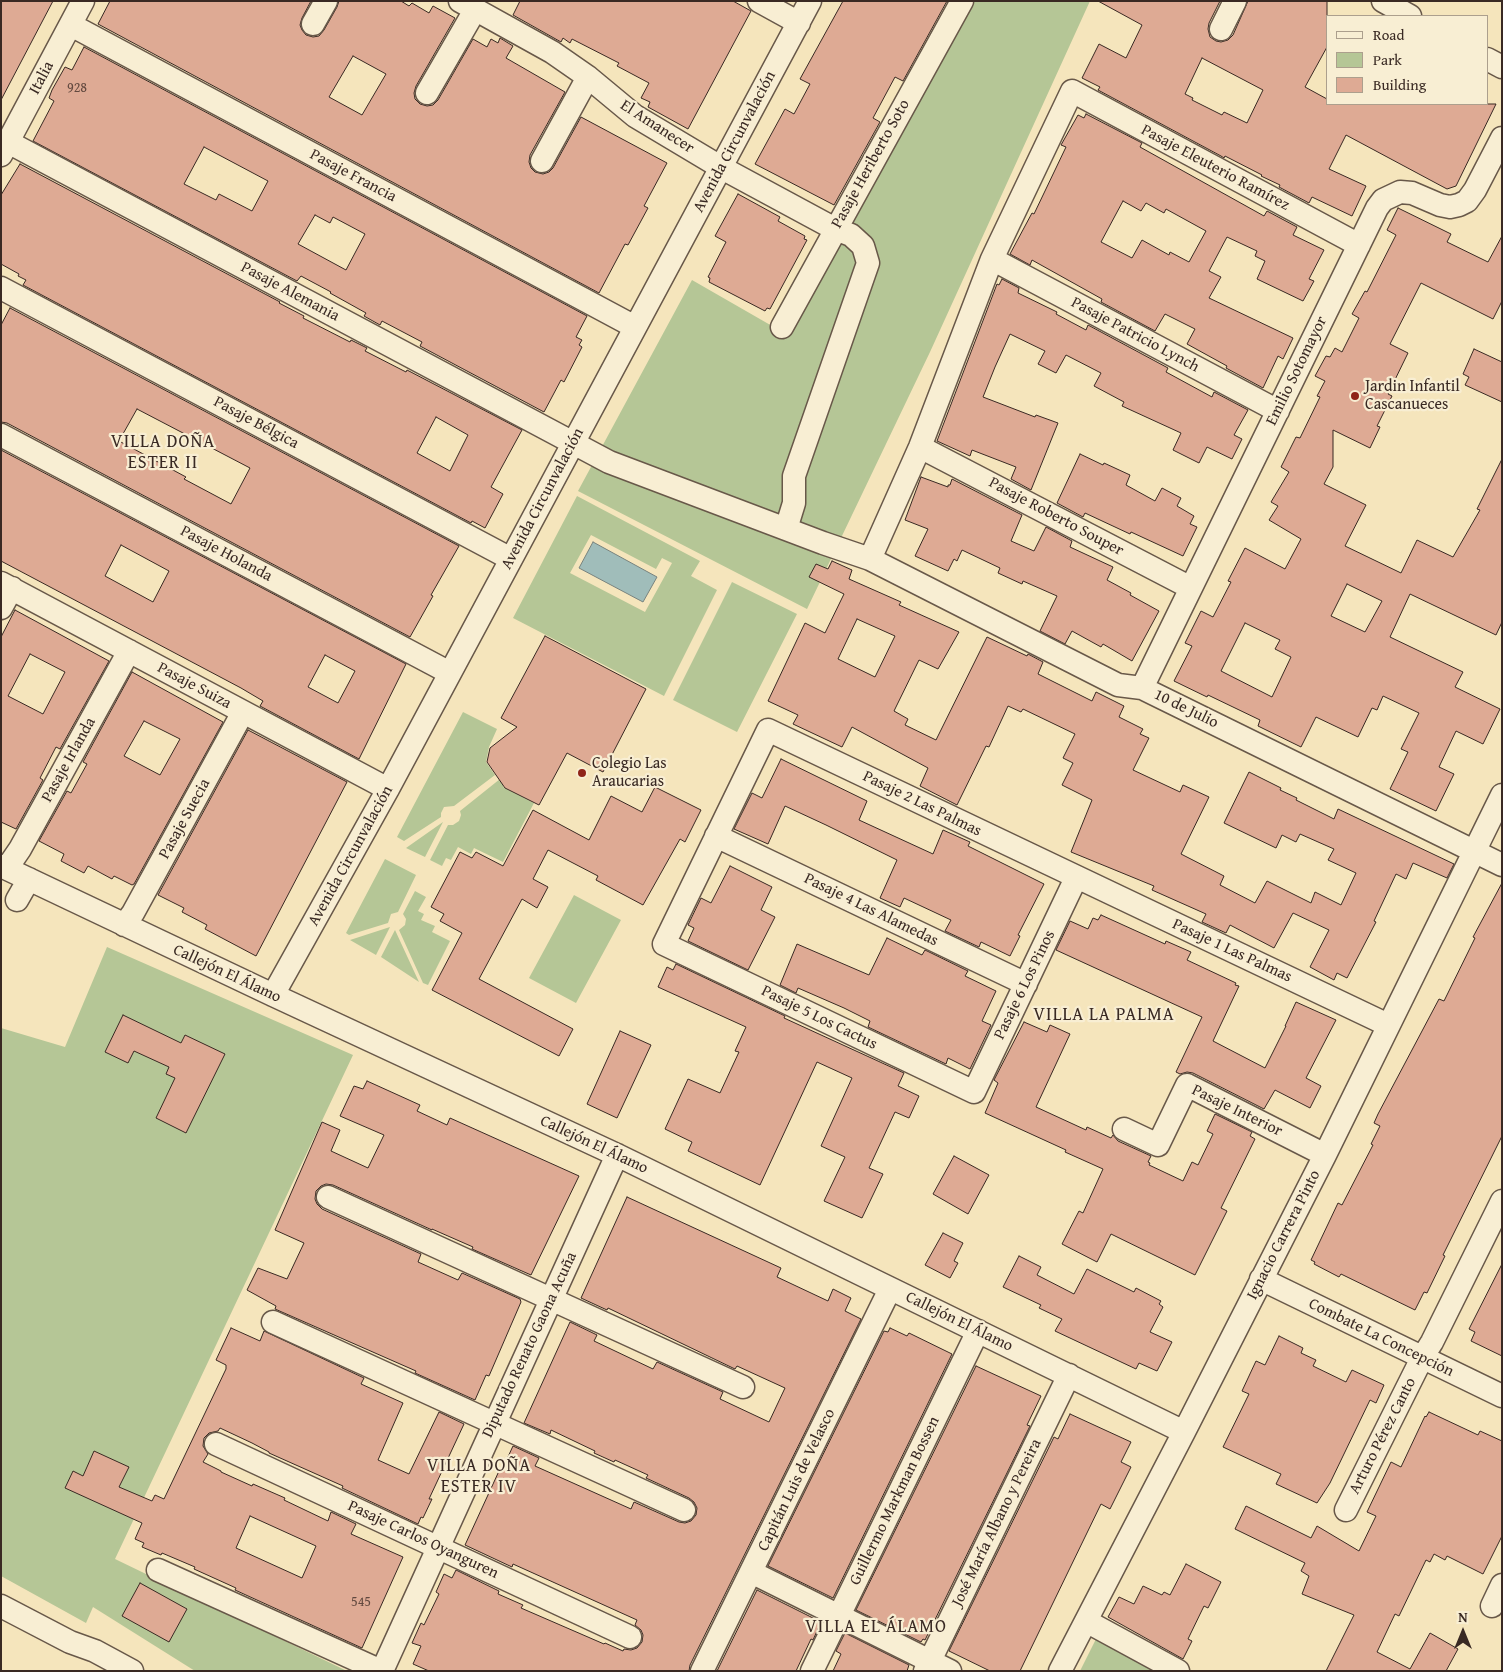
<!DOCTYPE html>
<meta charset="utf-8">
<style>
body{margin:0}
#map{position:relative;width:1503px;height:1672px;overflow:hidden;background:#f5e5bc;font-family:"Gentium Book Plus",serif}
canvas{display:block}
.frame{position:absolute;inset:0;border:2px solid #392923;pointer-events:none}
.legend{position:absolute;left:1326px;top:15px;width:162px;height:90px;box-sizing:border-box;background:#f8eed3;border:1px solid #ac9f8d;margin:0;padding:6px 9px;list-style:none;font-size:15px;color:#392923}
.legend li{display:flex;align-items:center;gap:10px;height:25px}
.legend b{width:25px;border:1px solid #ac9f8d}
.north{position:absolute;left:1438px;top:1607px;width:50px;height:50px;-webkit-text-stroke:4px #f8eed3;paint-order:stroke;rotate:0deg;font-size:14px;font-weight:700;line-height:20px;text-align:center;color:#392923}
.north::after{content:'';display:block;margin:auto;width:18px;height:22px;background:#392923;clip-path:polygon(50% 0,100% 100%,50% 72%,0 100%)}
</style>
<div id="map">
<canvas width="1503" height="1672"></canvas>
<div class="frame"></div>
<ul class="legend">
<li><b style="height:6px;background:#f8eed3"></b>Road</li>
<li><b style="height:14px;background:#b5c696"></b>Park</li>
<li><b style="height:14px;background:#deaa94"></b>Building</li>
</ul>
<div class="north">N</div>
</div>
<script>
const ctx = document.querySelector('canvas').getContext('2d');
ctx.lineJoin = 'round';
function paint(path, color) { ctx.fillStyle = color; ctx.fill(path, 'evenodd'); }
const shape = rows => new Path2D(rows.map(r => 'M' + r).join(''));
function stroke(path, color, width, dash) { ctx.strokeStyle = color; ctx.lineWidth = width; ctx.lineCap = dash ? 'butt' : 'round'; ctx.setLineDash(dash || []); ctx.stroke(path); }
function drawText(font, color, halo, rows, align = 'center') {
  ctx.font = font + ' "Gentium Book Plus",serif'; ctx.lineWidth = 4.5; ctx.setLineDash([]); ctx.textBaseline = 'middle'; ctx.strokeStyle = halo; ctx.fillStyle = color; for (const [text, x, y, turn = 0] of rows) {
    ctx.save(); ctx.translate(x, y); ctx.rotate((+turn || 0) * Math.PI / 180); ctx.textAlign = isNaN(turn) ? turn : align; if (halo) ctx.strokeText(text, 0, 0); ctx.fillText(text, 0, 0); ctx.restore();
  }
}
paint(shape([
 [969,1,1090,1,930,352,807,609,578,491,692,280,786,334],
 [577,496,700,561,691,576,717,590,664,696,513,618],
 [591,535,656,569,662,558,672,563,645,612,570,573],
 [732,582,797,614,737,732,673,700],
 [463,712,497,729,489,747,486,762,495,775,454,806,444,807,441,813,441,817,404,841,397,837],
 [500,779,505,781,503,787,534,803,503,862,474,848,471,854,458,847,451,860,446,858,442,866,430,860,448,825,453,825,459,821,461,815,460,811],
 [443,822,425,857,406,848],
 [385,859,416,875,398,912,391,914,388,923,349,935,346,933],
 [415,891,426,897,418,911,424,914,421,920,435,926,432,932,450,941,428,985,423,983,399,930,405,925,406,919,403,914],
 [574,895,621,920,576,1003,529,978],
 [390,927,376,955,350,940],
 [395,930,419,982,381,957],
 [107,947,353,1055,115,1559,347,1671,195,1671,93,1607,86,1623,1,1576,1,1028,65,1047],
 [1097,1637,1157,1671,1080,1671]
]), '#b5c696');
const water = shape([
 [593,542,657,577,643,602,579,568,593,542]
]);
paint(water, '#a0bdba');
stroke(water, '#77827e', 1);
const building = shape([
 [1,1,53,1,1,100,1,1],
 [110,1,311,1,302,18,300,25,302,30,306,35,313,37,319,36,324,30,337,7,339,1,401,1,409,6,412,3,429,13,433,6,455,18,416,86,414,93,415,99,420,104,427,106,433,105,438,100,473,39,487,47,491,39,498,43,500,38,513,46,506,58,565,92,530,155,529,162,531,168,535,172,543,174,549,172,553,168,581,117,667,163,644,206,648,208,628,245,625,244,599,293,98,24,110,1],
 [353,56,386,74,362,115,329,97,353,56],
 [520,1,733,1,751,11,688,129,648,107,650,102,641,98,649,83,617,66,619,63,572,39,570,43,563,38,561,42,513,15,520,1],
 [843,1,947,1,903,81,895,77,873,118,880,122,834,205,755,164,785,109,794,114,810,84,800,79,843,1],
 [1098,1,1220,1,1209,23,1208,29,1210,37,1216,41,1221,42,1228,40,1233,35,1248,1,1327,1,1327,47,1305,87,1327,99,1327,104,1496,104,1456,186,1447,189,1346,135,1329,169,1366,186,1352,216,1312,197,1309,203,1279,187,1280,185,1261,176,1262,175,1225,156,1224,158,1221,156,1098,90,1100,87,1082,78,1099,44,1126,58,1142,25,1098,1],
 [1202,58,1263,90,1247,123,1224,112,1222,115,1192,100,1193,98,1185,94,1202,58],
 [84,47,587,316,576,337,582,340,579,345,582,347,564,382,561,380,544,412,420,346,422,342,382,321,380,325,364,316,366,313,330,293,331,292,301,276,297,281,33,141,54,101,49,98,52,90,65,67,72,70,84,47],
 [204,147,268,181,252,211,219,194,216,200,184,184,204,147],
 [315,215,330,223,333,217,365,234,346,270,298,244,315,215],
 [1086,114,1142,143,1140,147,1264,216,1267,211,1297,227,1293,235,1324,250,1309,279,1314,281,1303,301,1257,279,1265,261,1255,256,1257,251,1227,237,1209,271,1221,277,1209,298,1293,338,1283,359,1278,356,1263,388,1226,368,1227,366,1187,344,1195,329,1165,314,1155,331,1101,302,1102,299,1032,260,1030,265,1010,254,1032,213,1034,214,1066,147,1061,145,1078,115,1084,118,1086,114],
 [1123,201,1141,211,1146,203,1164,213,1166,209,1206,231,1189,262,1170,252,1169,255,1142,240,1132,258,1101,242,1123,201],
 [20,164,280,302,279,303,304,316,303,318,350,342,351,340,367,348,365,351,406,372,407,370,522,430,491,487,503,494,485,528,472,521,471,523,23,285,26,280,18,276,19,274,1,264,1,195,20,164],
 [436,417,468,435,450,471,417,453,436,417],
 [738,194,780,217,778,221,805,236,804,239,807,240,770,309,767,308,765,311,709,282,710,278,708,277,726,242,715,236,738,194],
 [1398,208,1451,234,1447,242,1488,262,1502,236,1502,301,1493,319,1421,283,1390,344,1408,353,1388,394,1392,396,1377,426,1380,427,1370,448,1333,430,1333,467,1324,484,1366,505,1345,546,1401,573,1417,540,1453,557,1480,510,1477,509,1502,459,1502,622,1496,635,1410,594,1390,637,1463,672,1455,687,1500,709,1483,744,1456,731,1439,767,1454,774,1436,811,1390,789,1408,752,1401,749,1419,713,1383,696,1377,710,1372,708,1358,737,1316,717,1301,747,1258,726,1260,720,1208,695,1207,697,1174,681,1192,646,1185,643,1201,611,1213,617,1231,582,1228,581,1245,548,1285,569,1301,539,1269,520,1278,506,1271,502,1289,472,1281,467,1296,437,1300,438,1320,397,1317,396,1325,381,1315,376,1326,356,1330,357,1335,348,1342,352,1359,318,1352,314,1365,291,1367,292,1396,235,1387,230,1398,208],
 [1347,584,1382,601,1365,632,1331,616,1347,584],
 [1245,623,1280,640,1275,649,1291,657,1272,697,1221,671,1245,623],
 [1002,279,1019,288,1018,293,1057,312,1056,314,1086,330,1088,325,1168,368,1166,372,1212,397,1214,392,1248,410,1234,435,1242,439,1232,459,1207,447,1199,463,1173,450,1181,433,1122,406,1124,402,1094,386,1101,373,1066,355,1056,373,1038,364,1045,351,1010,334,995,367,983,397,1035,417,1036,415,1058,423,1031,490,1011,479,1016,467,972,450,970,456,937,441,997,284,999,285,1002,279],
 [10,308,459,546,431,595,433,596,410,637,7,423,1,422,1,325,10,308],
 [137,409,250,468,231,504,184,479,186,477,119,441,137,409],
 [1474,349,1502,362,1502,402,1465,385,1469,377,1463,374,1474,349],
 [1,450,406,664,359,759,260,706,263,701,241,688,1,561,1,450],
 [121,545,169,571,153,602,105,576,121,545],
 [325,655,355,671,338,703,308,687,325,655],
 [1080,454,1103,465,1104,463,1130,475,1126,485,1155,501,1162,488,1181,498,1177,506,1194,516,1190,524,1197,527,1183,556,1131,532,1130,534,1085,513,1083,517,1057,503,1080,454],
 [921,477,948,487,948,485,950,485,952,479,1022,515,1011,541,1034,551,1046,527,1072,541,1070,547,1113,567,1107,580,1131,593,1130,595,1159,611,1132,661,1103,644,1101,647,1072,631,1065,644,1040,631,1057,596,1023,581,1022,584,998,573,1000,568,962,550,957,561,954,559,948,571,915,556,928,529,905,520,921,477],
 [832,561,852,570,849,579,901,602,899,605,959,632,938,669,919,660,894,711,908,719,905,725,936,740,987,637,1027,656,1028,654,1043,662,1038,674,1092,701,1096,692,1124,706,1119,717,1143,729,1140,734,1149,738,1133,770,1180,792,1183,785,1209,797,1181,854,1224,876,1220,885,1255,903,1267,881,1311,903,1315,892,1341,905,1356,873,1328,860,1334,849,1300,834,1296,842,1282,835,1276,848,1224,823,1249,772,1281,788,1280,790,1297,798,1296,800,1334,819,1338,809,1454,864,1447,878,1413,863,1406,879,1396,874,1374,921,1376,922,1347,978,1337,973,1334,980,1310,967,1329,930,1293,913,1274,948,1230,925,1226,933,1202,922,1206,914,1152,890,1154,886,1071,852,1092,800,1062,785,1073,763,1063,758,1075,734,1023,709,1021,712,1008,706,989,747,986,746,957,805,920,786,928,768,852,727,842,747,793,724,798,715,768,701,805,623,825,633,844,594,809,577,816,564,828,569,832,561],
 [857,619,895,636,875,677,838,659,857,619],
 [15,610,109,661,60,749,56,747,40,778,43,780,16,829,1,822,1,637,15,610],
 [30,654,65,672,43,714,8,696,30,654],
 [545,636,646,689,603,772,567,753,539,805,505,788,487,762,490,748,517,727,501,718,545,636],
 [132,672,223,722,134,884,132,885,114,876,112,879,88,866,84,873,61,861,64,854,39,841,67,791,71,793,87,764,83,762,132,672],
 [144,721,180,739,160,775,124,756,144,721],
 [248,730,347,782,256,956,205,929,207,925,182,912,184,908,158,895,248,730],
 [781,759,867,801,859,820,933,854,943,830,970,842,968,846,1044,884,1018,935,1020,936,1010,956,981,942,979,947,945,931,951,920,904,898,900,907,880,898,897,860,826,825,785,806,768,844,734,829,752,793,762,798,781,759],
 [655,787,701,810,685,842,680,839,643,905,596,880,598,876,548,850,533,879,548,887,537,908,522,899,479,979,573,1029,559,1056,432,990,462,933,440,921,444,914,431,907,460,852,472,858,476,852,503,866,533,810,589,840,611,796,642,812,655,787],
 [730,866,772,887,761,910,775,917,748,970,688,941,694,928,688,925,701,898,711,903,730,866],
 [1502,883,1502,1136,1443,1255,1445,1256,1427,1293,1424,1292,1415,1310,1341,1274,1339,1277,1314,1264,1315,1262,1311,1260,1338,1203,1342,1205,1373,1145,1371,1144,1380,1126,1374,1123,1378,1114,1439,999,1444,1001,1475,938,1473,937,1502,883],
 [1101,915,1165,944,1166,941,1191,952,1187,960,1236,983,1235,985,1239,986,1213,1041,1265,1068,1286,1026,1285,1026,1296,1002,1336,1020,1306,1078,1321,1086,1310,1108,1275,1090,1264,1109,1193,1073,1187,1072,1180,1074,1176,1072,1202,1017,1056,950,1070,921,1088,929,1093,918,1098,920,1101,915],
 [887,938,922,955,925,950,968,971,965,976,996,991,982,1021,991,1025,970,1069,948,1058,946,1064,868,1027,870,1021,844,1008,798,988,796,993,780,985,797,944,869,975,887,938],
 [676,964,785,1016,784,1018,904,1073,898,1086,919,1096,909,1118,895,1112,869,1168,883,1174,862,1218,824,1201,845,1157,821,1146,852,1078,817,1062,760,1185,688,1151,692,1142,665,1129,688,1079,720,1093,739,1052,735,1051,746,1027,658,987,667,967,673,970,676,964],
 [123,1015,181,1043,185,1035,225,1054,186,1133,156,1118,175,1078,166,1074,169,1067,134,1051,128,1063,105,1052,123,1015],
 [1024,1022,1047,1032,1050,1025,1070,1034,1036,1107,1086,1130,1087,1127,1111,1138,1113,1135,1118,1141,1151,1156,1148,1162,1150,1163,1149,1165,1183,1181,1192,1162,1198,1165,1213,1134,1207,1131,1215,1114,1252,1132,1250,1136,1255,1139,1221,1208,1227,1211,1195,1275,1111,1234,1097,1262,1062,1244,1079,1211,1083,1213,1103,1169,1065,1152,1066,1150,985,1113,998,1083,994,1080,1024,1022],
 [620,1031,651,1045,617,1118,587,1104,620,1031],
 [367,1081,420,1105,417,1111,447,1125,450,1118,579,1176,531,1275,472,1249,473,1247,432,1229,432,1230,333,1185,326,1184,321,1186,316,1191,315,1199,317,1204,322,1209,421,1254,418,1262,458,1280,462,1273,520,1299,521,1302,489,1376,486,1375,475,1400,415,1373,416,1371,275,1309,276,1306,247,1290,258,1268,287,1279,304,1243,275,1230,322,1122,340,1130,331,1151,368,1168,384,1135,340,1116,354,1086,363,1089,367,1081],
 [954,1156,989,1175,968,1214,933,1194,954,1156],
 [627,1197,781,1268,777,1277,828,1301,833,1289,851,1298,845,1311,861,1319,690,1665,689,1671,429,1671,413,1664,421,1646,412,1643,421,1623,424,1625,439,1594,436,1592,444,1574,452,1578,456,1570,499,1591,498,1594,523,1605,521,1608,604,1644,605,1643,623,1651,624,1649,631,1650,637,1648,642,1642,643,1635,641,1630,635,1625,637,1620,513,1564,512,1567,465,1545,499,1471,501,1472,513,1446,539,1458,535,1466,631,1509,634,1502,679,1522,685,1523,691,1521,696,1515,697,1508,694,1502,689,1498,646,1478,648,1475,615,1460,614,1462,594,1453,595,1451,551,1430,550,1434,524,1423,570,1322,597,1335,594,1341,653,1369,657,1362,723,1392,720,1399,769,1422,785,1388,737,1366,735,1369,608,1308,607,1310,581,1298,627,1197],
 [943,1233,963,1243,954,1261,958,1263,950,1278,925,1265,943,1233],
 [1019,1256,1041,1267,1037,1275,1074,1294,1087,1269,1134,1292,1136,1288,1161,1301,1159,1304,1163,1307,1150,1332,1172,1342,1157,1371,1139,1363,1136,1369,1055,1331,1062,1319,1039,1308,1041,1305,1003,1287,1019,1256],
 [1502,1264,1502,1356,1471,1341,1475,1332,1469,1329,1502,1264],
 [231,1328,260,1341,264,1331,364,1378,361,1384,403,1403,378,1460,409,1474,439,1412,464,1424,429,1499,432,1499,423,1518,421,1517,418,1524,342,1488,343,1486,269,1453,269,1452,252,1443,220,1428,218,1431,209,1433,204,1438,203,1446,208,1454,203,1462,221,1471,221,1472,252,1486,253,1484,285,1498,284,1500,328,1521,331,1512,356,1524,351,1534,403,1557,362,1648,235,1590,236,1588,194,1569,195,1567,162,1553,161,1555,142,1547,144,1543,135,1539,142,1523,65,1488,73,1471,83,1476,94,1451,129,1467,119,1487,152,1501,155,1495,164,1499,226,1369,226,1365,216,1360,231,1328],
 [250,1516,316,1546,302,1578,236,1548,250,1516],
 [890,1328,907,1336,909,1333,952,1354,833,1598,768,1566,884,1331,888,1332,890,1328],
 [1279,1336,1303,1348,1301,1353,1316,1360,1313,1366,1346,1382,1352,1370,1384,1385,1376,1403,1370,1400,1330,1483,1317,1503,1276,1484,1281,1474,1223,1447,1249,1394,1242,1391,1256,1361,1265,1365,1279,1336],
 [976,1366,1041,1396,1027,1425,1030,1426,925,1640,923,1639,921,1642,856,1610,976,1366],
 [1429,1412,1478,1435,1480,1431,1502,1441,1502,1536,1483,1574,1447,1556,1445,1560,1434,1554,1430,1562,1426,1560,1399,1616,1395,1614,1377,1652,1410,1669,1430,1633,1458,1649,1446,1671,1326,1671,1354,1615,1302,1594,1309,1576,1301,1571,1305,1563,1235,1529,1246,1506,1311,1538,1317,1526,1359,1551,1376,1516,1367,1512,1391,1462,1401,1467,1425,1416,1426,1417,1429,1412],
 [1070,1414,1131,1442,1121,1462,1131,1467,1110,1509,1101,1504,1020,1671,990,1671,949,1651,1054,1437,1058,1439,1070,1414],
 [1186,1564,1221,1582,1208,1608,1204,1606,1188,1639,1192,1641,1183,1659,1108,1617,1119,1597,1134,1604,1143,1586,1162,1595,1164,1592,1170,1595,1186,1564],
 [140,1583,187,1609,169,1642,122,1616,140,1583],
 [757,1590,821,1622,813,1640,811,1639,796,1671,717,1671,757,1590],
 [845,1633,909,1665,907,1671,833,1671,841,1654,836,1651,845,1633]
]);
paint(building, '#deaa94');
stroke(building, '#392923', 1);
const minor = shape([
 [460,1,552,52,588,77,635,116,722,168,835,229,851,235,863,246,868,263,794,476,794,503,786,529],
 [759,1,799,23],
 [1383,1,1410,16],
 [313,24,326,1],
 [71,25,635,327],
 [1221,29,1235,1],
 [1487,59,1502,67],
 [427,93,475,10],
 [8,142,609,462,823,543,870,559,1118,685,1142,688,1502,865],
 [1,155,83,1],
 [542,161,588,77],
 [992,259,1278,411],
 [1,288,511,559],
 [782,327,962,1],
 [1,435,450,673],
 [920,447,1191,588],
 [870,559,920,447,992,259,1072,91,1359,245],
 [1,583,388,789],
 [1,608,12,588],
 [1142,688,1377,208,1383,200,1400,192,1412,193,1440,205,1450,207,1459,205,1467,201,1475,190,1502,138],
 [716,836,1026,984],
 [1,866,273,995,617,1155,1184,1432],
 [7,868,20,849,129,651],
 [1076,878,974,1092,664,944,768,730,1388,1025],
 [17,900,29,879],
 [124,925,133,913,243,712],
 [273,995,388,789,810,1],
 [1124,1129,1158,1145,1187,1085,1325,1155],
 [328,1197,743,1387],
 [1261,1279,1502,1396],
 [273,1322,684,1510],
 [216,1444,630,1637],
 [1346,1510,1422,1358,1432,1342,1502,1201],
 [158,1570,381,1671],
 [751,1572,950,1671],
 [1,1606,70,1642,95,1651,132,1671],
 [1492,1606,1502,1585],
 [1086,1621,1178,1671],
 [382,1671,617,1155],
 [702,1671,890,1289],
 [812,1671,978,1331],
 [925,1671,1069,1375],
 [1060,1671,1184,1432,1325,1155,1502,795]
]);
stroke(minor, '#685849', 25);
stroke(minor, '#f8eed3', 22);
for (const [x, y, r, color] of [
 [1355,396,5,"#8f2418"],
 [582,773,5,"#8f2418"]
]) { const dot = new Path2D(); dot.arc(x, y, r, 0, 2 * Math.PI); ctx.fillStyle = color; ctx.fill(dot); stroke(dot, '#f8eed3', 2); }
drawText('14px', '#62493f', null, [
 ["928",77,88],
 ["545",361,1602]
]);
drawText('16px', '#392923', '#f8eed3', [
 ["Italia",42,78,-62],
 ["El Amanecer",657,127,33],
 ["Avenida Circunvalación",735,142,-62],
 ["Pasaje Heriberto Soto",871,164,-61],
 ["Pasaje Eleuterio Ramírez",1215,168,28],
 ["Pasaje Francia",353,176,28],
 ["Pasaje Alemania",290,292,28],
 ["Pasaje Patricio Lynch",1135,335,28],
 ["Emilio Sotomayor",1297,371,-64],
 ["Pasaje Bélgica",256,423,28],
 ["Avenida Circunvalación",543,499,-62],
 ["Pasaje Roberto Souper",1056,517,28],
 ["Pasaje Holanda",226,554,28],
 ["Pasaje Suiza",194,686,28],
 ["10 de Julio",1186,709,26],
 ["Pasaje Irlanda",69,760,-61],
 ["Pasaje 2 Las Palmas",922,804,26],
 ["Pasaje Suecia",185,819,-61],
 ["Avenida Circunvalación",351,856,-61],
 ["Pasaje 4 Las Alamedas",871,910,26],
 ["Pasaje 1 Las Palmas",1232,951,25],
 ["Callejón El Álamo",227,974,25],
 ["Pasaje 6 Los Pinos",1025,985,-64],
 ["Pasaje 5 Los Cactus",819,1018,26],
 ["Pasaje Interior",1237,1111,26],
 ["Callejón El Álamo",594,1145,25],
 ["Ignacio Carrera Pinto",1284,1235,-63],
 ["Callejón El Álamo",959,1322,26],
 ["Combate La Concepción",1381,1338,26],
 ["Diputado Renato Gaona Acuña",530,1345,-65],
 ["Arturo Pérez Canto",1383,1436,-63],
 ["Capitán Luis de Velasco",797,1480,-64],
 ["Guillermo Markman Bossen",895,1501,-64],
 ["José María Albano y Pereira",997,1523,-64],
 ["Pasaje Carlos Oyanguren",423,1540,25]
]);
drawText('16px', '#392923', '#f8eed3', [
 ["Jardin Infantil",1365,387],
 ["Cascanueces",1365,405],
 ["Colegio Las",592,764],
 ["Araucarias",592,782]
], 'left');
ctx.letterSpacing = '1px';
drawText('18px', '#392923', '#f8eed3', [
 ["VILLA DOÑA",163,442],
 ["ESTER II",163,463],
 ["VILLA LA PALMA",1104,1015],
 ["VILLA DOÑA",479,1466],
 ["ESTER IV",479,1487],
 ["VILLA EL ÁLAMO",876,1627]
]);
ctx.letterSpacing = '0px';
</script>
